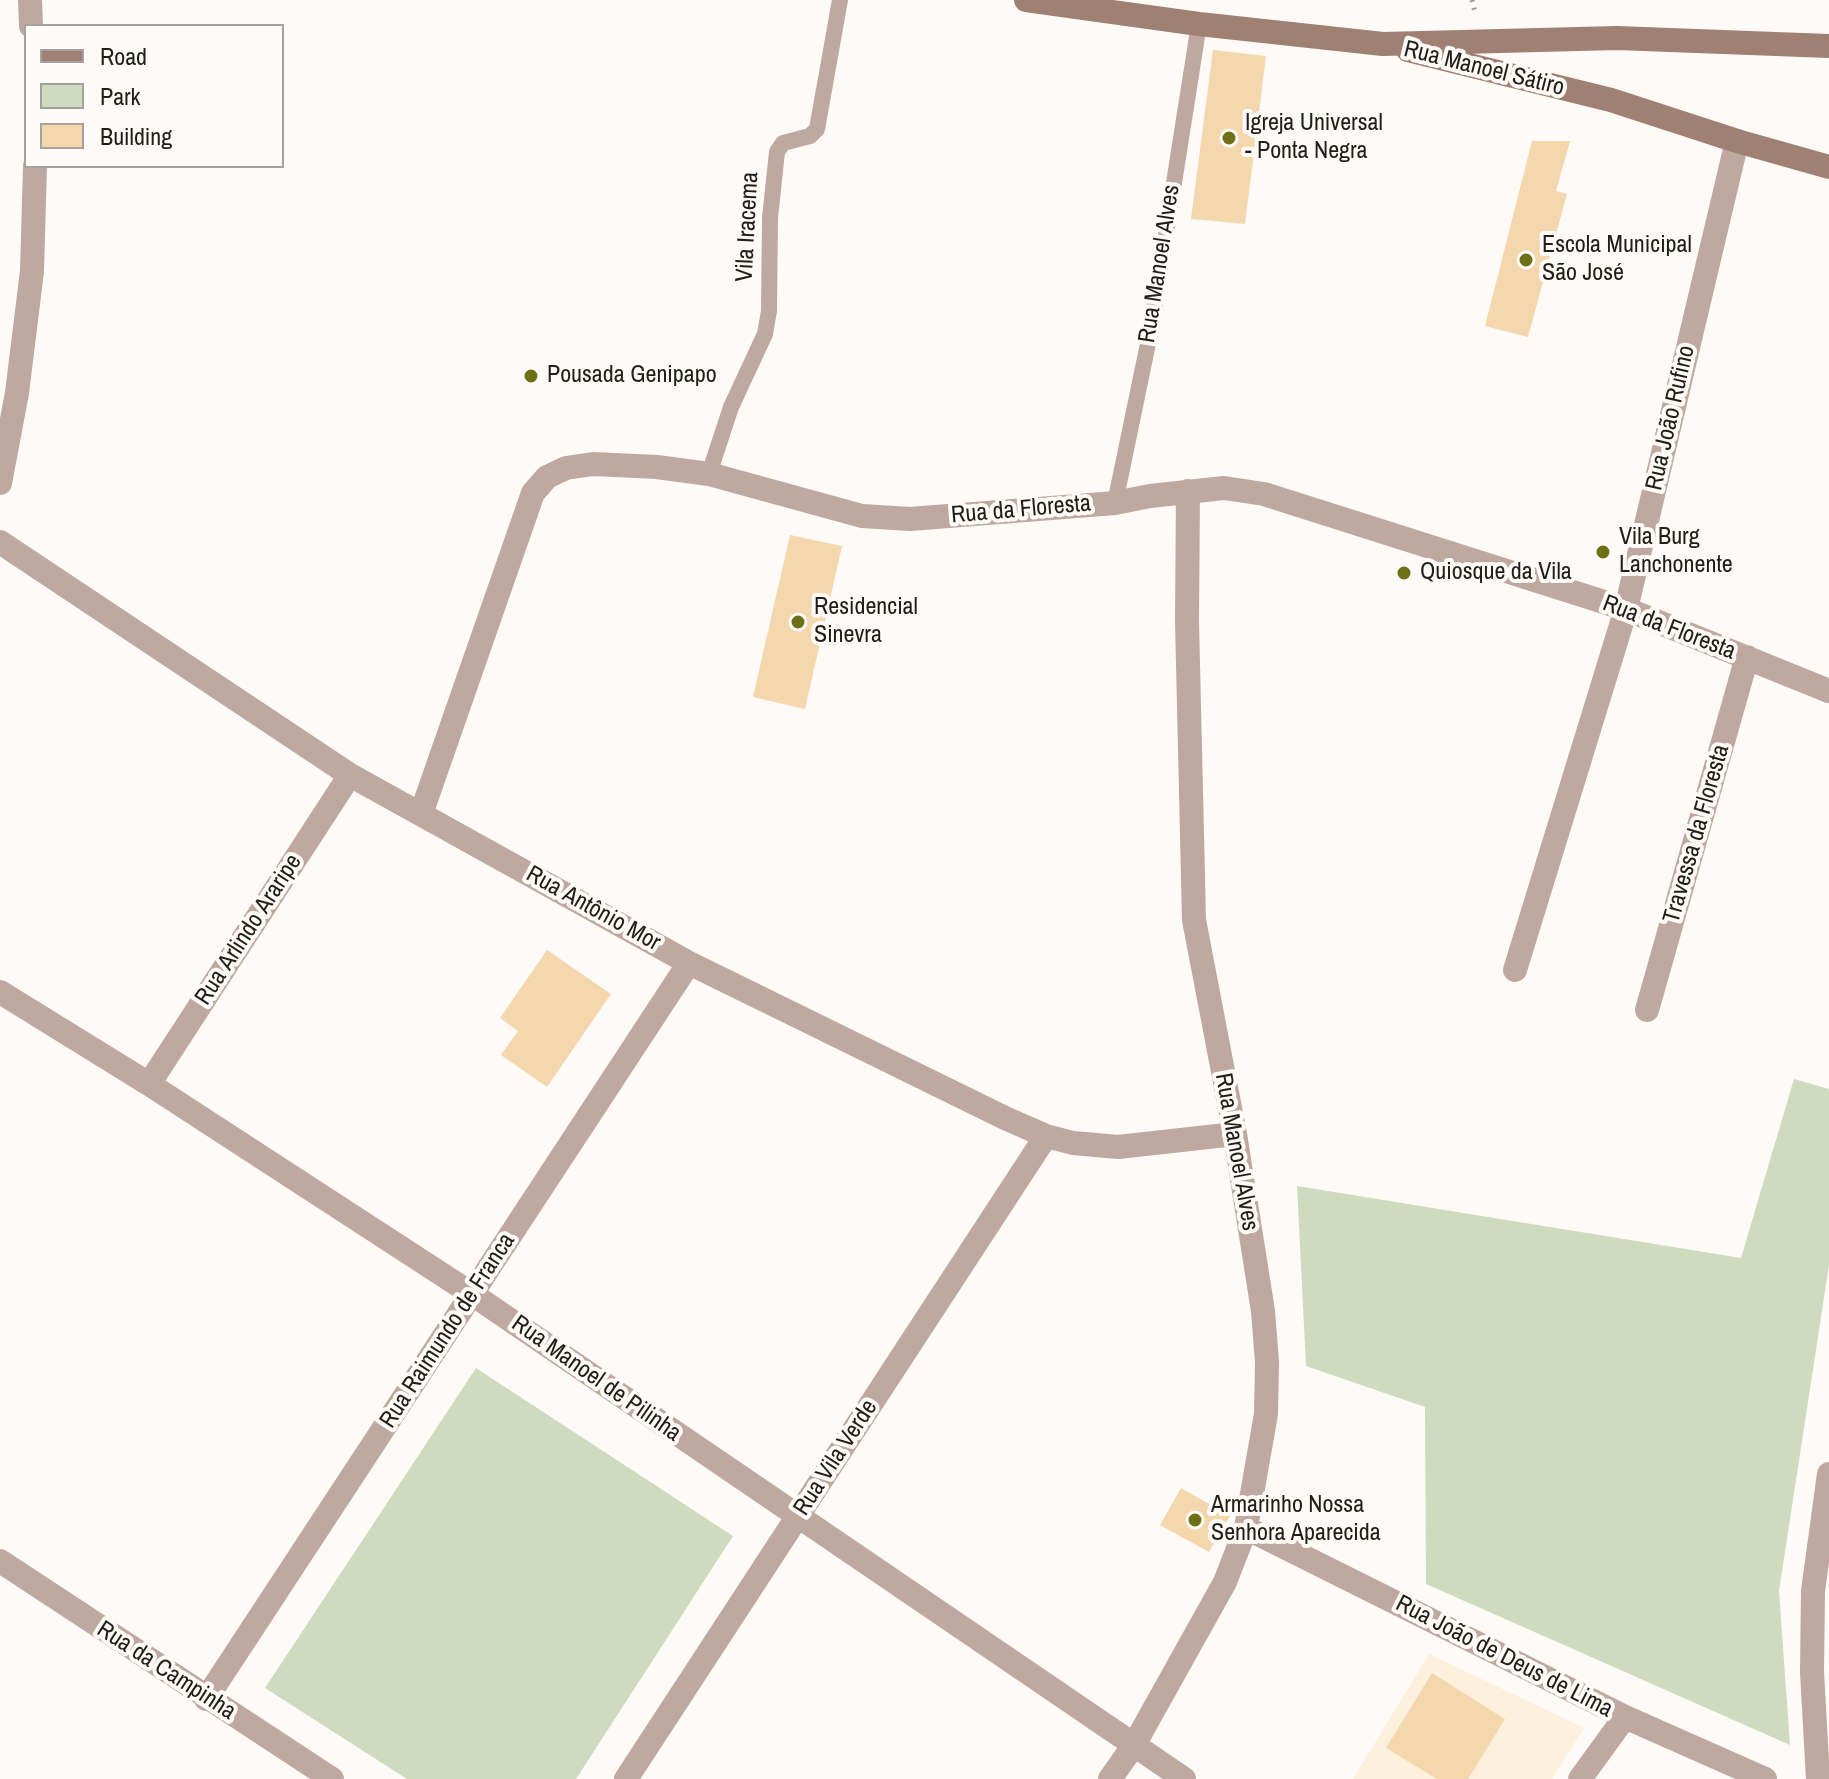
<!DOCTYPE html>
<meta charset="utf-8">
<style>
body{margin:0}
#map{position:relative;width:1829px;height:1779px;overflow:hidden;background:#fdfaf7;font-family:"Archivo Narrow",sans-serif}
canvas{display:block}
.legend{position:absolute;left:24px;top:24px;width:260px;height:144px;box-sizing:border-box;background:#fdfaf7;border:2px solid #a5a29d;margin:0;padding:10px 14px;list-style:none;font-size:24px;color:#221d17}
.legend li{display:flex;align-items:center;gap:16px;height:40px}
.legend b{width:40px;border:2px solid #a5a29d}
</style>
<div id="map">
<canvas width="1829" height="1779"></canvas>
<ul class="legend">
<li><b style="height:10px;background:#9f8073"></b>Road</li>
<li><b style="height:22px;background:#cfdbbf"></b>Park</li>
<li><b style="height:22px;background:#f4d7ad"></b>Building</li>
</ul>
</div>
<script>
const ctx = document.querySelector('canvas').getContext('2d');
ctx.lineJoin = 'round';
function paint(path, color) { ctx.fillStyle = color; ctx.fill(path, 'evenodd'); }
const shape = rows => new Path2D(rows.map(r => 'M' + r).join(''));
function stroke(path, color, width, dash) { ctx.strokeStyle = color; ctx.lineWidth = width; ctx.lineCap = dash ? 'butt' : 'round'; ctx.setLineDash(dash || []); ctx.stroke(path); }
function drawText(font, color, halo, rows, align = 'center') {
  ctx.font = font + ' "Archivo Narrow",sans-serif'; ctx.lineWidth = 8; ctx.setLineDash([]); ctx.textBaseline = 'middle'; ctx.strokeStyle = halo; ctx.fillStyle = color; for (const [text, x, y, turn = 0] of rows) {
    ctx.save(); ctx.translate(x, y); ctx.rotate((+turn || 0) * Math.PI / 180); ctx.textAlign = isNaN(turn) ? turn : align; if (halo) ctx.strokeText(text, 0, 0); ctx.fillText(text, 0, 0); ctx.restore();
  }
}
paint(shape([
 [1429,1654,1584,1728,1552,1779,1353,1779]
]), '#fdf0dc');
paint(shape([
 [1794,1079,1829,1089,1829,1265,1779,1591,1790,1745,1426,1584,1425,1407,1306,1366,1297,1186,1741,1258],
 [476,1368,733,1536,576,1779,407,1779,265,1688]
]), '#cfdbbf');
paint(shape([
 [1213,50,1266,56,1245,224,1191,219],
 [1532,141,1570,141,1556,191,1567,194,1528,337,1485,326],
 [790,535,842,546,805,709,753,697],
 [547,950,611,994,547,1087,501,1055,518,1031,500,1018],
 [1181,1488,1230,1516,1209,1552,1160,1525],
 [1432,1673,1505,1719,1468,1779,1437,1779,1386,1748]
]), '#f4d7ad');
stroke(shape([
 [1472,0,1475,12]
]), '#a29e9a', 5, [2, 6]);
stroke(shape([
 [709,474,731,407,765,334,769,311,770,218,777,152,783,143,810,136,817,129,840,0],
 [1115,503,1151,329,1199,24]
]), '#bea89f', 16);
stroke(shape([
 [30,0,31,26],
 [0,483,17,393,32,271,35,166],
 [0,542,350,775,689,963,1005,1118,1046,1136,1073,1143,1118,1147,1235,1134],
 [421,814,533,493,547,477,566,468,593,464,657,467,709,474,862,516,910,519,1115,503,1150,496,1224,488,1264,494,1626,609,1829,691],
 [1515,970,1626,609,1737,141],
 [0,992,149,1084,472,1294,1184,1779],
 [1647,1010,1747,657],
 [149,1084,350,775],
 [1246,1528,1625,1717,1765,1779],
 [0,1561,332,1779],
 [206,1699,689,963],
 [626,1779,1046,1136],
 [1110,1779,1134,1745,1225,1582,1246,1528,1266,1414,1267,1362,1263,1311,1235,1134,1194,920,1187,621,1188,491],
 [1580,1779,1625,1717]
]), '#bea89f', 24);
stroke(shape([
 [1818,1779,1812,1672,1813,1591,1829,1474]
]), '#bea89f', 24);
stroke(shape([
 [1026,0,1199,24,1383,44,1617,38,1829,46],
 [1408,50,1611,100,1737,141,1829,167]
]), '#9f8073', 24);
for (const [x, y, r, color] of [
 [1229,138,8,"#6d7016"],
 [1526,260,8,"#6d7016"],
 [531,376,8,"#6d7016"],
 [1603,552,8,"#6d7016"],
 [1404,573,8,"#6d7016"],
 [798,622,8,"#6d7016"],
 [1195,1520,8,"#6d7016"]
]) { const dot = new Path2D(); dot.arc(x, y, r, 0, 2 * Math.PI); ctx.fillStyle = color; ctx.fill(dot); stroke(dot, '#fdfaf7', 3); }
drawText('24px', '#221d17', '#fdfaf7', [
 ["Rua Manoel Sátiro",1484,69,14],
 ["Vila Iracema",748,227,-87],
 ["Rua Manoel Alves",1160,264,-81],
 ["Rua João Rufino",1671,418,-77],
 ["Rua da Floresta",1021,510,-5],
 ["Rua da Floresta",1669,628,21],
 ["Travessa da Floresta",1697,834,-74],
 ["Rua Antônio Mor",593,909,29],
 ["Rua Arlindo Araripe",249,930,-57],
 ["Rua Manoel Alves",1236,1152,80],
 ["Rua Raimundo de Franca",448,1331,-57],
 ["Rua Manoel de Pilinha",596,1379,35],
 ["Rua Vila Verde",836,1458,-57],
 ["Rua João de Deus de Lima",1504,1657,27],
 ["Rua da Campinha",166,1671,33]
]);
drawText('24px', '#221d17', '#fdfaf7', [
 ["Igreja Universal",1245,124],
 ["- Ponta Negra",1245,152],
 ["Escola Municipal",1542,246],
 ["São José",1542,274],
 ["Pousada Genipapo",547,376],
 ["Vila Burg",1619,538],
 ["Lanchonente",1619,566],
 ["Quiosque da Vila",1420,573],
 ["Residencial",814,608],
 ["Sinevra",814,636],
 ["Armarinho Nossa",1211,1506],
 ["Senhora Aparecida",1211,1534]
], 'left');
</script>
